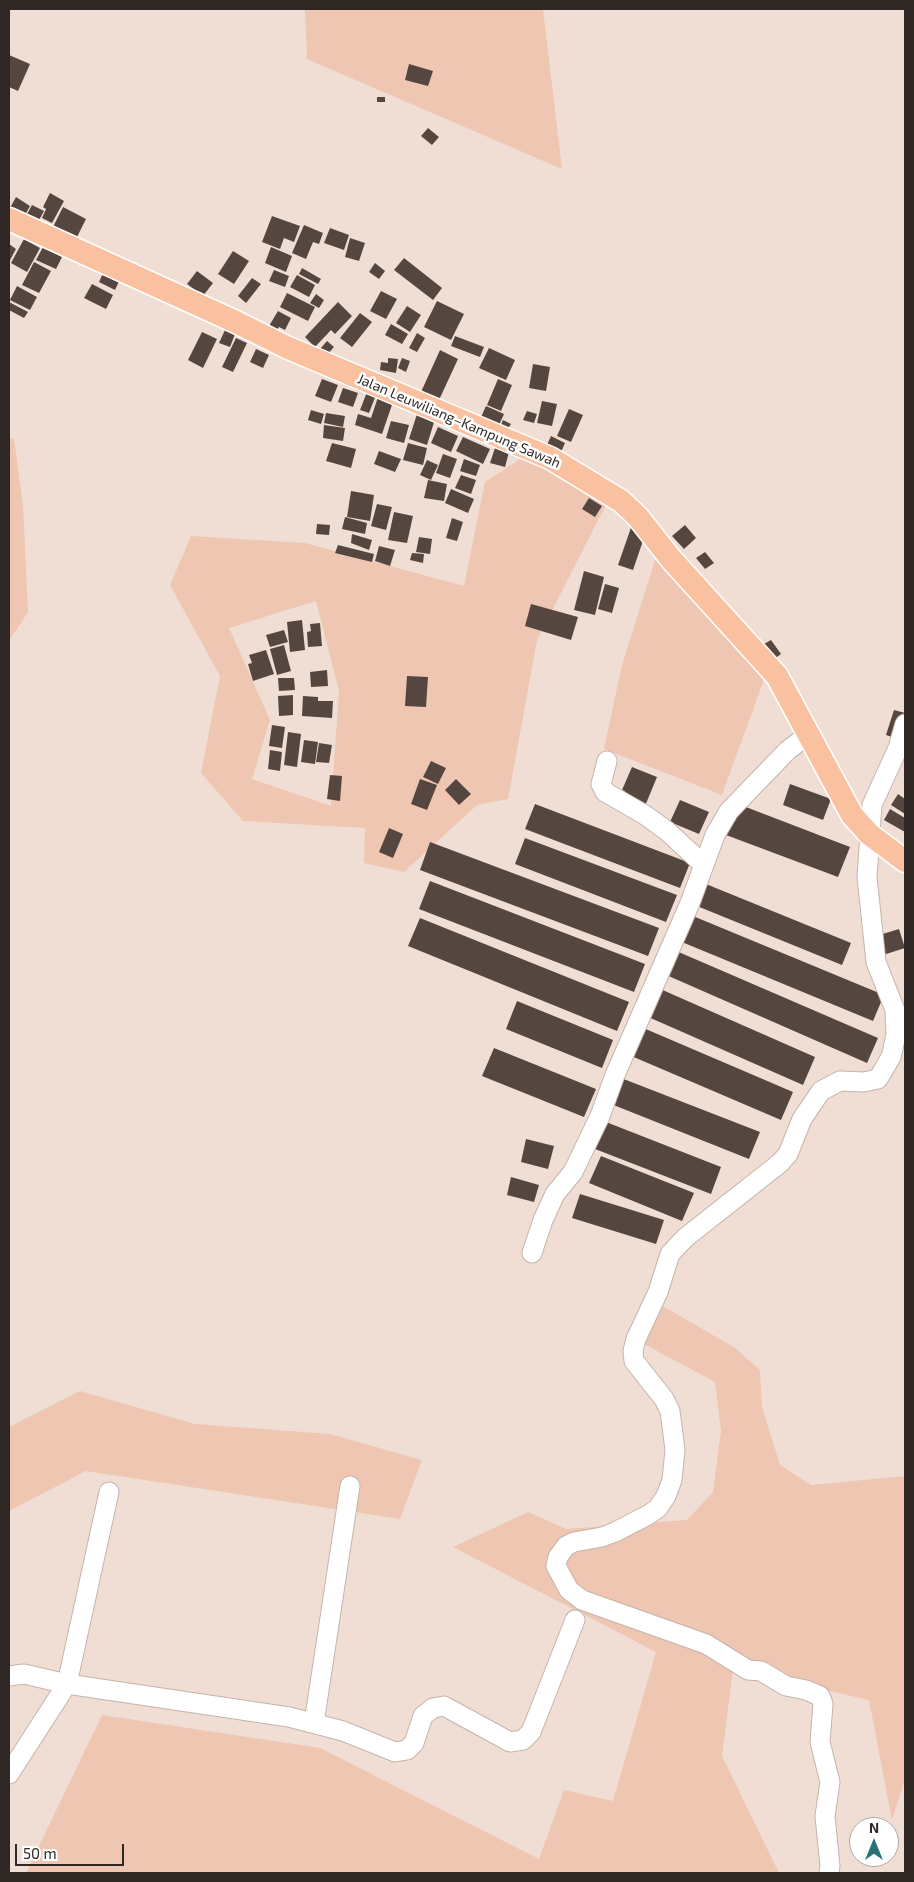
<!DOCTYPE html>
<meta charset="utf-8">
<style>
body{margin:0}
#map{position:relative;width:914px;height:1882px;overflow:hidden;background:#f0ded5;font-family:"Exo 2",sans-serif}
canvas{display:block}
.frame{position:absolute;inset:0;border:10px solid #2e2724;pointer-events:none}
.north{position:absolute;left:849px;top:1817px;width:50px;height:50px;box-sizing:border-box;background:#fff;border:1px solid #aba9a7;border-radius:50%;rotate:0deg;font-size:14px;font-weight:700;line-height:20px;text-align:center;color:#2e2724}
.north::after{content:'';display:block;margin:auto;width:18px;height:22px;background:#297376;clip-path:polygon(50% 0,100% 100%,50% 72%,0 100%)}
.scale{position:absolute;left:15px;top:1844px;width:109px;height:22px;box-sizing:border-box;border:2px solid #2e2724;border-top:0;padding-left:6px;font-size:15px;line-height:18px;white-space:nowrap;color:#2e2724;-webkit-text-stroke:4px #fff;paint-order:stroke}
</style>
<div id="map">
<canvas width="914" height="1882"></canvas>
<div class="frame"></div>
<div class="north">N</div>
<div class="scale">50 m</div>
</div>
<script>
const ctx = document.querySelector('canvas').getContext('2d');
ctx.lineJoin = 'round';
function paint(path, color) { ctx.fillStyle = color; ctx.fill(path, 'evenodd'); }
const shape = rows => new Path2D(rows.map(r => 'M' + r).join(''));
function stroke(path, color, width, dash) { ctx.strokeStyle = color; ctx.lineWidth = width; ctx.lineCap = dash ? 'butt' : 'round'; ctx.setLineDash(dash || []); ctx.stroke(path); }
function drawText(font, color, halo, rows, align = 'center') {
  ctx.font = font + ' "Exo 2",sans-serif'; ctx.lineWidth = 5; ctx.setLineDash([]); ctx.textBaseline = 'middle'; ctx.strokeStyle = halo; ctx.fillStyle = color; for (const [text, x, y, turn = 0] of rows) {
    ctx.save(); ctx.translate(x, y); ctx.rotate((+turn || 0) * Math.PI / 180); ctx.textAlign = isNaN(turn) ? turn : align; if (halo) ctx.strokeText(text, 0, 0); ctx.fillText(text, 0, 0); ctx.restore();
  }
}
paint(shape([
 [305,9,543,9,562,169,307,59],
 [9,438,14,439,23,506,28,612,9,641],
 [534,450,613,491,537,640,508,799,477,805,404,872,364,863,365,828,243,821,201,773,220,676,170,585,191,536,305,543,464,586,485,482],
 [316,601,339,691,331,806,252,779,270,720,229,628],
 [662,538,769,666,722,795,604,749,622,665],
 [649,1298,735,1348,760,1370,762,1407,780,1465,811,1485,905,1476,905,1779,892,1820,869,1700,733,1669,722,1756,779,1873,26,1873,102,1715,320,1748,539,1859,564,1790,613,1801,656,1652,453,1547,528,1512,566,1529,687,1520,713,1492,721,1431,715,1382,629,1336],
 [80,1391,195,1424,330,1434,422,1460,400,1519,86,1471,9,1511,9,1427]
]), '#eec6b1');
paint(shape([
 [9,55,30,64,18,91,9,87],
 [409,64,433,71,428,86,405,80],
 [377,97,385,97,385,102,377,102],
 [428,128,439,137,432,145,421,136],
 [50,193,64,201,52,223,42,218,46,209,43,207],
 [16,197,30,206,24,217,10,208],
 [32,205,44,211,38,222,26,216],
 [63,207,86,219,76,239,53,227],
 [272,216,300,226,294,242,284,238,280,249,262,242],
 [304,225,323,233,319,244,313,242,306,259,292,253],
 [330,228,349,235,344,250,324,243],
 [350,238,365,243,359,261,345,257],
 [24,239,40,248,27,272,11,263],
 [9,244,16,249,9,262],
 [43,247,62,257,56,269,36,260],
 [271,247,292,256,286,272,265,263],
 [233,251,249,261,234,284,218,274],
 [404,258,442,288,433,300,394,270],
 [34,262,51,271,39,293,22,285],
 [375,263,385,271,379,279,369,272],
 [302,268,321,279,318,284,299,274],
 [105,269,121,277,115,290,99,282],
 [274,270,289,276,285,287,269,281],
 [197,271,213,283,203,296,187,284],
 [297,275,315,285,309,297,290,287],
 [252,278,261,284,246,303,238,296],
 [92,284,113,295,106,309,84,298],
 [17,286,37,297,30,310,10,300],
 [381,291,397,299,386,319,370,311],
 [287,293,315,307,308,321,280,307],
 [316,294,324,300,319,308,310,303],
 [437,301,464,314,451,340,424,327],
 [9,302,28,312,24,318,9,310],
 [338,302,352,316,335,334,331,330,315,347,305,337],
 [407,306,421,315,410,332,396,323],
 [278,311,291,318,285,330,279,327,277,330,269,326],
 [360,313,372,322,352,347,340,338],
 [391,324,408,334,402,344,385,335],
 [225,330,235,334,230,347,219,343],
 [202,332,217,339,203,368,188,360],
 [417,333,425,338,417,352,409,348],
 [455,336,484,347,480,357,451,346],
 [236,338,247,343,233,372,222,367],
 [327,341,334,347,327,355,320,349],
 [489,348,515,360,506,380,479,368],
 [256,349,269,355,263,368,250,362],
 [440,350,458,359,439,400,421,392],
 [388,358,398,359,396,373,380,370,381,362,388,363],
 [402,358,410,361,406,372,398,368],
 [533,364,550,367,546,391,529,388],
 [322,379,338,385,331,402,315,396],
 [498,379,512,385,501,411,487,405],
 [343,388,358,393,353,407,338,402],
 [367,392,376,395,369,413,360,410],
 [379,394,394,399,382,434,355,425,358,414,371,418],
 [542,401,557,404,552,426,537,423],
 [486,406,504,414,499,425,481,417],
 [569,409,583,415,571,442,557,436],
 [311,410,324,414,321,424,308,420],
 [527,411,537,414,534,423,523,420],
 [326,413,345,416,343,427,324,423],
 [417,414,435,419,427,445,409,439],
 [503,420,511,424,507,430,500,427],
 [391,421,409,425,404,443,386,438],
 [324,425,345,428,343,441,323,438],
 [438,427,458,436,451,452,431,443],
 [551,436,565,443,561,452,547,445],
 [463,437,490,449,483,464,456,451],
 [332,443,356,449,351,468,326,461],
 [408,443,427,448,423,465,403,460],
 [495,448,509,452,505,467,490,463],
 [379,451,401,459,395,472,374,464],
 [443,454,457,459,450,478,436,473],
 [464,459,480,465,476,476,460,471],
 [427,460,438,465,431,480,420,475],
 [461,475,476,480,471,494,455,488],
 [428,480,447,484,444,501,424,498],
 [451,489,474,499,468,513,445,503],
 [351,491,374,495,370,521,347,517],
 [589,498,602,506,595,517,582,509],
 [377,504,392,507,386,530,371,526],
 [394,512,413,516,407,543,388,540],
 [345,517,367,523,365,534,342,529],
 [452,518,463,522,457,541,446,538],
 [634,519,646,532,633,570,618,565],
 [317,524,330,525,329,535,316,534],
 [685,525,696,538,684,549,672,536],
 [352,534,372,540,369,550,351,543],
 [419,537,432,539,430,554,416,552],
 [338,545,374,554,372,562,335,553],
 [379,546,395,550,390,566,375,561],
 [705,552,714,563,705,569,696,558],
 [412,553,424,554,423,563,410,560],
 [584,571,604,577,595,615,574,610],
 [605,584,619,588,612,613,598,609],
 [531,604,578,617,571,640,525,626],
 [302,620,305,650,290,652,287,622],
 [320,623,322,646,308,647,307,632,311,631,310,624],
 [284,630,288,642,270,647,266,635],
 [771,640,781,654,774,659,764,644],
 [284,645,291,671,277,675,270,649],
 [266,650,274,674,253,681,248,664,252,663,249,655],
 [327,670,328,686,311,687,310,672],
 [407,676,428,677,426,707,405,706],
 [278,678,294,678,295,690,279,691],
 [293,695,293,715,279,716,278,696],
 [303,696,318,697,318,701,333,701,332,718,302,716],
 [894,710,905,713,898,739,886,735],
 [272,725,285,727,282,748,269,746],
 [288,732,301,734,297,767,284,765],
 [304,740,318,742,315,764,301,762],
 [319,743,332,745,329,763,316,762],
 [270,750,282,752,280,771,268,769],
 [431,761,446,768,438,784,423,777],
 [632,767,657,777,645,806,622,797,625,791,622,790],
 [330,775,342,776,340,801,327,799],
 [420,779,437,785,427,810,411,804],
 [456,779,471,794,459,805,445,790],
 [790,784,831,799,823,820,783,805],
 [898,794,905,799,905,814,891,805],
 [680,800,709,812,699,834,670,822],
 [535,804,690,863,680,888,525,829],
 [738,804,850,847,838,877,726,835],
 [890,809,905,818,905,832,884,820],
 [389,828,403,834,393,858,379,852],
 [525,838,677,895,666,922,515,864],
 [430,842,659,928,648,956,420,870],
 [430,881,645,964,634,992,419,909],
 [701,882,851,943,842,965,692,904],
 [688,914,884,995,873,1021,677,940],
 [420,918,629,1002,617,1031,408,946],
 [899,929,905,948,883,955,876,936],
 [674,950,878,1038,867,1063,664,974],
 [658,988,815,1057,803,1085,646,1016],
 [517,1001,613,1040,602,1068,506,1029],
 [641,1027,793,1092,781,1120,629,1055],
 [494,1048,596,1089,584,1117,482,1076],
 [621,1078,760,1132,749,1159,611,1104],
 [606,1122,721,1167,711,1194,595,1149],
 [526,1139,554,1146,548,1169,521,1162],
 [601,1156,694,1193,682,1221,589,1183],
 [511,1177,539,1185,534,1202,507,1195],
 [580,1194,664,1220,656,1244,572,1218]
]), '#55473f');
const minor = shape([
 [607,761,601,784,605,792,645,815,667,831,704,865],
 [532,1253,543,1220,555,1194,573,1172,600,1116,615,1075,690,903,715,835,729,811,788,750,808,735],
 [9,1676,24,1674,67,1684,109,1492],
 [314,1723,350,1486],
 [9,1774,67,1684,289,1717,343,1731,395,1752,407,1750,414,1743,423,1716,433,1708,444,1706,510,1742,523,1740,531,1732,575,1620],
 [829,1873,830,1866,825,1816,830,1782,820,1742,823,1704,820,1696,806,1690,786,1686,761,1671,748,1670,706,1644,582,1600,569,1590,556,1566,558,1557,566,1546,574,1542,602,1537,615,1532,648,1515,658,1508,666,1496,672,1480,675,1450,670,1411,664,1399,634,1361,633,1351,636,1339,658,1292,670,1254,685,1238,780,1163,788,1154,802,1119,821,1091,840,1081,864,1082,878,1079,891,1057,896,1035,895,1010,876,962,867,877,872,805,898,748,905,724]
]);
const major = shape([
 [9,219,236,322,286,347,550,458,621,501,638,517,671,559,777,676,852,815,869,834,905,861]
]);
stroke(minor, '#c4b4ab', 21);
stroke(major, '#fff', 25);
stroke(minor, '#fff', 19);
stroke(major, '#fac1a1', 22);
drawText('14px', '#2e2724', '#fff', [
 ["Jalan Leuwiliang–Kampung Sawah",459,421,23]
]);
</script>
